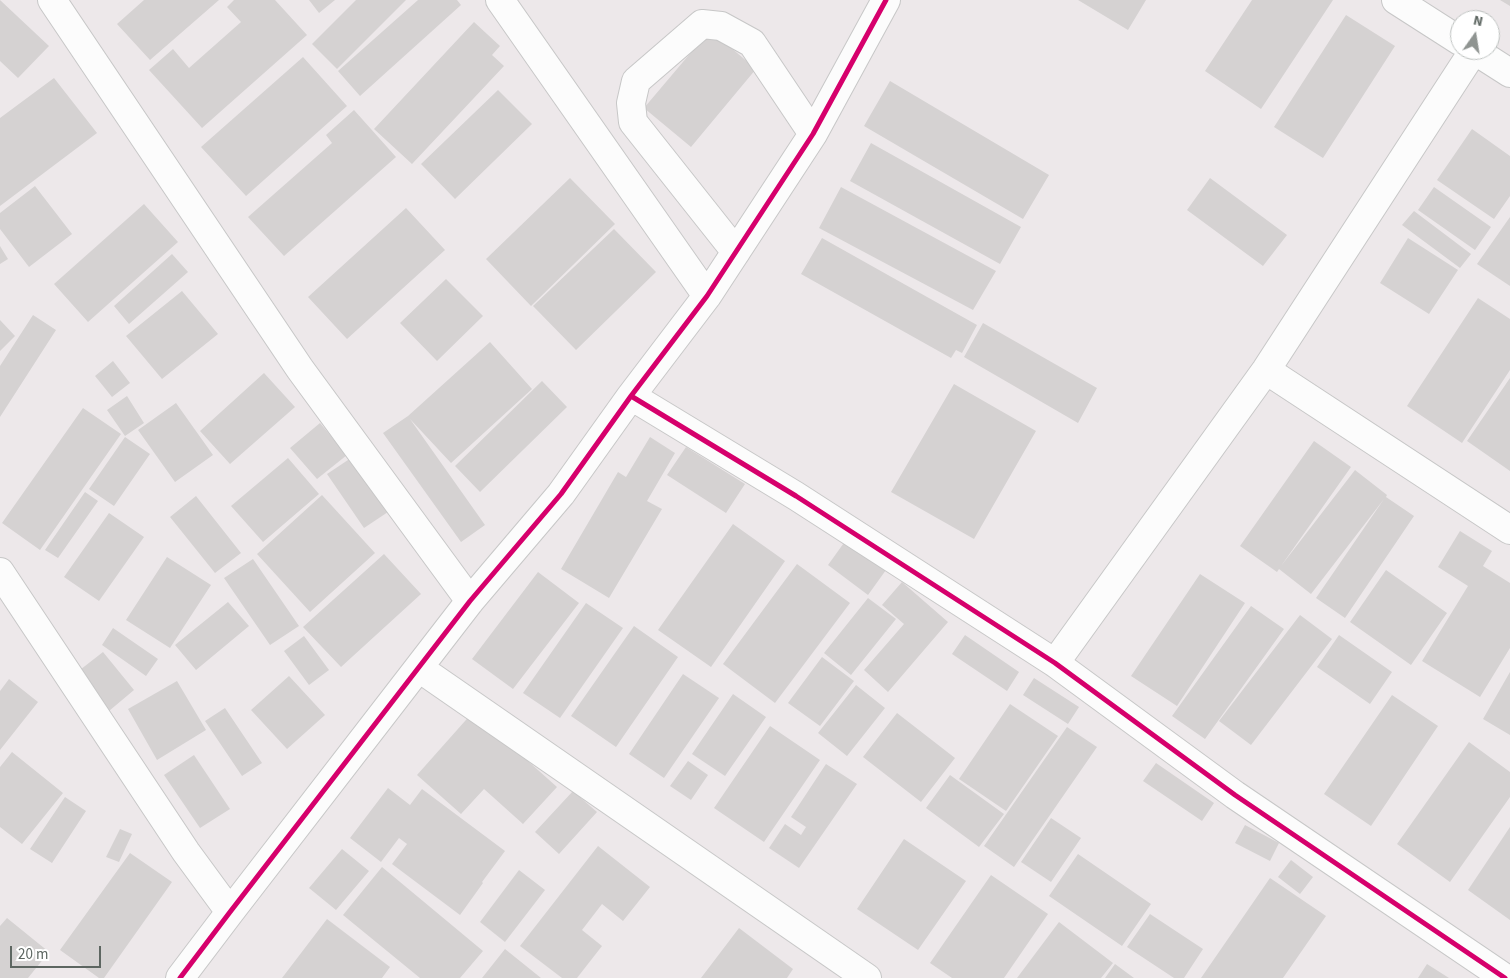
<!DOCTYPE html>
<style>
body{margin:0}
#map{position:relative;width:1510px;height:978px;overflow:hidden;background:#ede8ea;font-family:"Source Sans 3",sans-serif}
canvas{display:block}
.north{position:absolute;left:1450px;top:10px;width:50px;height:50px;box-sizing:border-box;background:#fff;border:1px solid #bec2c0;border-radius:50%;rotate:13deg;font-size:14px;font-weight:700;line-height:20px;text-align:center;color:#5d6661}
.north::after{content:'';display:block;margin:auto;width:18px;height:22px;background:#8f9491;clip-path:polygon(50% 0,100% 100%,50% 72%,0 100%)}
.scale{position:absolute;left:10px;top:946px;width:91px;height:22px;box-sizing:border-box;border:2px solid #5d6661;border-top:0;padding-left:6px;font-size:15px;line-height:18px;white-space:nowrap;color:#5d6661;-webkit-text-stroke:4px #fff;paint-order:stroke}
</style>
<div id="map">
<canvas width="1510" height="978"></canvas>
<div class="north">N</div>
<div class="scale">20 m</div>
</div>
<script>
const ctx = document.querySelector('canvas').getContext('2d');
ctx.lineJoin = 'round';
function paint(path, color) { ctx.fillStyle = color; ctx.fill(path, 'evenodd'); }
const shape = rows => new Path2D(rows.map(r => 'M' + r).join(''));
function stroke(path, color, width, dash) { ctx.strokeStyle = color; ctx.lineWidth = width; ctx.lineCap = dash ? 'butt' : 'round'; ctx.setLineDash(dash || []); ctx.stroke(path); }
paint(shape([
 [0,0,49,46,18,78,0,61],
 [144,0,219,0,150,60,117,24],
 [234,0,275,0,307,35,202,128,149,70,173,49,189,68,241,22,227,7],
 [309,0,335,0,319,13],
 [356,0,406,0,337,69,312,44],
 [418,0,457,0,461,5,360,96,338,71],
 [1078,0,1146,0,1128,30],
 [1252,0,1333,0,1261,109,1205,71],
 [1500,0,1510,0,1510,6],
 [1346,15,1395,46,1323,158,1274,127],
 [474,22,500,46,492,55,504,66,412,164,374,129],
 [710,30,756,69,691,147,644,108],
 [303,57,347,106,246,196,201,147],
 [54,78,97,133,0,206,0,118],
 [890,81,1049,175,1023,219,864,126],
 [498,90,532,124,455,199,421,164],
 [354,110,396,157,284,256,248,217,332,143,326,135],
 [1472,129,1510,156,1510,196,1494,219,1437,180],
 [871,143,1021,227,1000,264,850,181],
 [570,178,615,224,531,306,486,259],
 [1210,178,1287,235,1263,266,1187,210],
 [35,186,72,234,29,267,0,229,0,213],
 [841,187,996,271,973,310,819,228],
 [1434,187,1491,227,1475,250,1418,210],
 [144,204,178,242,88,322,54,284],
 [406,208,445,250,347,339,308,297],
 [1414,211,1471,254,1460,268,1402,225],
 [1510,217,1510,286,1477,264],
 [614,229,656,272,576,350,533,306],
 [822,238,977,325,962,353,956,350,951,358,801,274],
 [1408,238,1458,270,1429,314,1380,283],
 [0,246,8,259,0,264],
 [172,254,188,272,129,324,114,306],
 [446,279,483,316,437,361,400,323],
 [182,291,218,334,162,379,126,336],
 [1478,298,1510,319,1510,370,1462,443,1407,406],
 [33,315,56,330,0,417,0,366],
 [0,320,15,336,0,351],
 [983,323,1097,388,1078,423,964,357],
 [490,342,532,389,451,463,410,419,485,525,461,542,383,433,408,416],
 [113,361,130,383,112,397,95,376],
 [264,373,295,407,230,464,200,431],
 [1510,378,1510,471,1467,441],
 [542,381,567,407,480,492,455,466],
 [954,384,1036,431,974,539,891,492],
 [127,396,144,423,125,436,107,410],
 [176,403,213,455,175,482,138,430],
 [83,408,121,434,40,550,2,523],
 [320,423,347,455,317,479,290,448],
 [125,437,150,454,114,506,89,489],
 [650,437,675,453,647,501,662,509,609,598,561,569,618,472,626,477],
 [1314,441,1351,467,1281,566,1355,470,1387,495,1386,497,1414,516,1345,618,1316,598,1384,499,1311,594,1279,569,1277,572,1240,546],
 [686,447,745,484,726,513,667,475],
 [354,456,391,510,364,528,327,474],
 [288,458,319,494,263,542,231,506],
 [85,492,98,501,58,558,45,550],
 [322,495,375,553,310,612,257,554],
 [196,496,241,553,215,573,170,517],
 [109,513,144,537,99,601,64,577],
 [733,524,785,561,711,667,658,630],
 [1460,531,1492,551,1483,566,1510,583,1510,648,1480,697,1422,661,1468,586,1438,567],
 [846,540,886,570,868,595,828,565],
 [384,554,421,594,341,667,303,627],
 [167,557,211,585,170,648,126,620],
 [253,559,299,626,270,645,224,578],
 [797,564,850,603,775,703,723,664],
 [1386,570,1447,613,1411,665,1350,622],
 [538,572,579,603,513,689,472,659],
 [1200,574,1245,603,1177,706,1131,676],
 [902,582,948,622,888,692,864,670,904,624,882,605],
 [868,598,896,619,851,675,824,653],
 [228,602,249,626,196,670,175,645],
 [586,603,623,628,560,718,523,693],
 [1251,606,1284,629,1205,739,1172,716],
 [1300,615,1332,639,1251,745,1219,721],
 [634,626,678,657,616,747,571,716],
 [113,628,158,659,146,676,102,645],
 [965,635,1019,672,1007,691,952,654],
 [1339,635,1392,672,1370,704,1317,667],
 [304,636,329,670,309,685,284,651],
 [103,652,134,690,109,711,76,673],
 [822,657,854,681,820,726,788,703],
 [1510,672,1510,735,1483,719],
 [683,674,719,698,664,778,629,754],
 [289,676,325,715,287,749,251,710],
 [1034,678,1079,707,1068,724,1023,695],
 [9,679,38,702,0,750,0,691],
 [177,681,206,730,157,760,128,709],
 [856,685,885,708,847,756,818,733],
 [733,694,766,717,725,776,692,754],
 [1392,695,1438,726,1371,826,1324,794],
 [1010,704,1058,736,1006,811,959,779],
 [225,708,262,763,242,776,205,721],
 [473,712,557,787,523,824,484,789,461,814,417,775],
 [897,713,955,758,921,802,863,757],
 [770,726,820,760,764,842,714,808],
 [1067,727,1097,747,1014,867,984,846],
 [1469,742,1510,772,1510,797,1450,882,1397,844],
 [12,752,63,793,22,844,0,827,0,767],
 [194,755,230,809,200,828,164,775],
 [688,761,708,775,691,800,670,786],
 [1156,763,1214,803,1202,821,1143,781],
 [826,764,857,784,799,868,769,848,785,824,801,835,806,827,791,817],
 [950,775,1004,814,979,847,926,808],
 [388,788,410,805,422,789,505,851,482,882,483,883,460,915,392,864,407,844,399,838,381,862,350,838],
 [573,791,597,812,559,854,535,832],
 [65,797,86,811,52,863,30,849],
 [1051,818,1081,838,1051,882,1021,862],
 [1245,825,1279,843,1270,861,1235,843],
 [1510,827,1510,920,1468,890],
 [120,829,132,834,119,862,106,857],
 [904,839,966,881,918,950,857,909],
 [598,846,650,887,623,921,602,904,582,930,602,946,577,978,562,978,520,946],
 [342,849,369,871,336,910,309,888],
 [130,853,172,882,104,978,99,978,60,950],
 [1078,854,1151,904,1122,946,1049,896],
 [1291,860,1313,877,1300,894,1278,877],
 [382,867,483,951,460,978,420,978,343,915],
 [519,870,545,890,505,942,480,922],
 [991,875,1048,914,1004,978,952,978,930,963],
 [1270,878,1326,916,1283,978,1201,978],
 [1150,914,1203,949,1184,978,1174,978,1127,947],
 [7,918,49,952,28,978,0,978,0,926],
 [327,919,390,967,382,978,282,978],
 [1059,922,1113,963,1101,978,1017,978],
 [739,928,793,969,787,978,701,978],
 [505,949,541,978,482,978],
 [1115,964,1134,978,1105,978],
 [1427,964,1449,978,1418,978]
]), '#d5d2d2');
const minor = shape([
 [52,0,300,369,470,601],
 [500,0,707,296],
 [1396,0,1460,41],
 [1474,50,1510,73],
 [736,252,633,122,631,103,636,81,702,24,721,26,752,43,813,134],
 [1266,370,1510,530],
 [631,396,796,496,1055,663,1235,795,1505,978],
 [0,572,186,852,230,912],
 [1055,663,1266,370,1474,50],
 [419,668,867,978],
 [180,978,230,912,470,601,561,494,631,396,707,296,813,134,886,0]
]);
stroke(minor, '#c7c7c7', 30);
stroke(minor, '#fcfcfc', 28);
stroke(shape([
 [631,396,796,496,1055,663,1235,795,1505,978],
 [180,978,230,912,470,601,561,494,631,396,707,296,813,134,886,0]
]), '#d6006c', 5);
</script>
